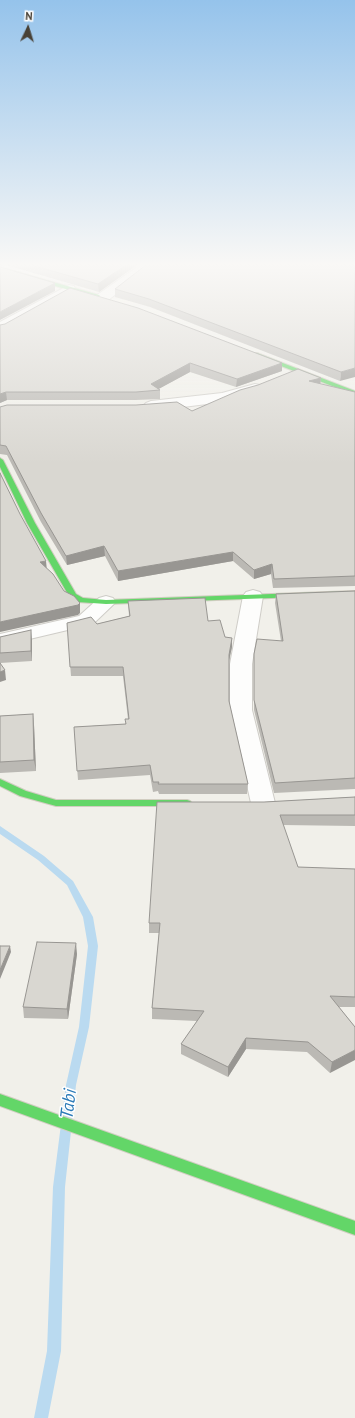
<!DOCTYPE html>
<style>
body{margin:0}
#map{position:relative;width:355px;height:1418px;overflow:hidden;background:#f1f0ea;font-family:"PT Sans",sans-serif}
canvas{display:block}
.north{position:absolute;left:8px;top:8px;width:40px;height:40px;-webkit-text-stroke:3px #fff;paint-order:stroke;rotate:4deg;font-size:11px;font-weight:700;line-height:16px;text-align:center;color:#484136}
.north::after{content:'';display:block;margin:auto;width:14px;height:18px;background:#484136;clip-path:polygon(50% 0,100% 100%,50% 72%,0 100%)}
</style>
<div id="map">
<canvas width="355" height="1418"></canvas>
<div class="north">N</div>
</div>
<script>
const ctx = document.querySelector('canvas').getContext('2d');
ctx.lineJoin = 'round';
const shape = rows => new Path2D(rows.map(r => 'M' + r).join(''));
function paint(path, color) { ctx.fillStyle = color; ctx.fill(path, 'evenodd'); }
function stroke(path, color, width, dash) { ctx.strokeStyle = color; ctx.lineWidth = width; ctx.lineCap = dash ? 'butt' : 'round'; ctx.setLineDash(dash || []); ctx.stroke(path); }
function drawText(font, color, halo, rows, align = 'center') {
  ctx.font = font + ' "PT Sans",sans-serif'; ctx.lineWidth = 3; ctx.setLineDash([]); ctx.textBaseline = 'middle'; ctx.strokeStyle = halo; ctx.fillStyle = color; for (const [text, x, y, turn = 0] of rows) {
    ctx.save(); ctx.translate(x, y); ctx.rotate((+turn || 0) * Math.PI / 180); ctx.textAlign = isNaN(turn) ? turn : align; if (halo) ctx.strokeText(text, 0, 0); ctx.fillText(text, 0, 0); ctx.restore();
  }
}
paint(shape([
 [0,826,44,856,73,881,93,917,98,946,89,1027,76,1085,65,1187,61,1351,48,1418,34,1418,47,1351,53,1187,66,1085,79,1027,88,946,83,917,67,885,38,860,0,834,0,826]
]), '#badaf0');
const street = shape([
 [140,265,154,265,107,301,97,301,95,298,97,295,140,265],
 [69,285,74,286,75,289,74,292,5,331,0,332,0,322,69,285],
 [255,384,260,385,262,388,260,391,223,402,151,411,146,409,143,406,146,403,151,401,222,393,255,384],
 [253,590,260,592,263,596,252,664,252,710,275,803,272,809,263,811,254,809,251,803,230,710,230,664,243,596,246,592,253,590],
 [106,596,113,598,116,602,93,624,0,646,0,634,79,616,99,598,106,596]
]);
const fast = shape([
 [0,267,99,295,100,296,95,297,0,271,0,267],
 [253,353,257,353,355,391,355,395,253,355,253,353],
 [0,458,3,460,35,523,76,594,83,598,106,600,355,591,355,595,106,604,78,602,69,596,27,523,0,467,0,458],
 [0,779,26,791,56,800,187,800,190,801,192,803,190,805,187,806,56,806,20,796,0,786,0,779],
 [0,1094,355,1221,355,1235,0,1106,0,1094]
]);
stroke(street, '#cfcdc8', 2);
stroke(fast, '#d1cdc1', 2);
paint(street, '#fdfdfc');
paint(fast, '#63d668');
paint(shape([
 [6,265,137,265,99,292],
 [355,265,340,381,150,307,115,297,115,289],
 [0,325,282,371,236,387,190,372,158,389,160,390,160,399,136,400,7,400,0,403],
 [321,378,320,384,355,392,355,586,273,588,271,574,254,579,233,561,118,581,105,556,67,565,41,522,7,455,0,454,0,407,192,411],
 [355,591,355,789,274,793,254,710,254,654,281,641,275,603,276,594],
 [128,601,208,621,225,637,232,638,232,647,229,662,229,701,248,784,247,794,159,794,158,791,153,792,150,775,78,780,74,727,125,724,128,719,123,676,71,676,67,623,97,624,129,616],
 [0,637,32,640,32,661,0,663],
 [33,714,34,725,36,771,0,773,0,716],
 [355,797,355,826,283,825,298,867,355,869,355,1007,339,1007,355,1027,330,1073,307,1052,246,1049,228,1077,181,1054,181,1044,197,1021,152,1019,152,1008,159,933,149,933,149,923,264,802],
 [77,954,68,1019,24,1018,23,1007]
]), '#bbb9b4');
paint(shape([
 [126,265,137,265,99,292,98,284],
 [55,283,55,291,0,320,0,312],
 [190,363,190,372,155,391,151,384],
 [282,363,282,371,236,387,237,379],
 [355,368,355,377,340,381,341,372],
 [321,378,320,386,309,381],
 [6,392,7,400,0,403,0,394],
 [104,546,105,556,67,565,66,556],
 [233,552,233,561,118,581,118,571],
 [46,561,47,571,40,562],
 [272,564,271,574,254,579,254,570],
 [80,603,80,613,78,615,0,632,0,622],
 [31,630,32,640,32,661,31,651],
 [232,638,232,647,228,664,229,655],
 [5,670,6,680,0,682,0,672],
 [33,714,34,725,36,771,34,760],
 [76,943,77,954,68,1019,67,1009],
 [10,946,11,952,0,979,0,970],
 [246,1038,246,1049,228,1077,228,1067],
 [355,1050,355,1060,330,1073,332,1062]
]), '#989692');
const building = shape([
 [31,265,126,265,98,284,31,265],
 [146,265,355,265,355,368,341,372,149,299,115,289,146,265],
 [0,267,55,283,0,312,0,267],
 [70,288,138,308,282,363,237,379,190,363,151,384,160,390,136,392,6,392,0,394,0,325,5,324,70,288],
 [298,369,321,378,309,381,355,392,355,576,274,579,272,564,254,570,233,552,118,571,104,546,66,556,41,513,6,446,0,445,0,407,7,405,136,405,177,402,192,411,240,390,258,385,298,369],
 [0,473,20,514,46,561,40,562,53,574,64,591,74,596,80,603,78,605,0,622,0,473],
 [355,591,355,778,275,783,254,700,254,654,257,639,283,641,276,594,355,591],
 [205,598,208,621,220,620,225,637,232,638,229,655,229,701,248,784,158,784,159,782,153,782,150,765,77,771,74,727,126,724,125,719,129,719,123,667,70,667,67,623,91,617,97,624,130,616,128,601,205,598],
 [31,630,31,651,0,653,0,637,31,630],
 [0,663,5,670,0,672,0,663],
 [33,714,34,760,0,762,0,716,33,714],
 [355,797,355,815,280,815,298,867,355,869,355,997,330,996,355,1027,355,1050,332,1062,308,1042,246,1038,228,1067,181,1044,204,1011,152,1008,160,923,149,923,157,802,264,802,355,797],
 [37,942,76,943,67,1009,23,1007,37,942],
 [0,946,10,946,0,970,0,946]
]);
paint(building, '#d9d7d1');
stroke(building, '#989692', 1);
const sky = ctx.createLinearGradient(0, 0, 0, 464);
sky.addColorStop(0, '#95c3eb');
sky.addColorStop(0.57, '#f9f8f6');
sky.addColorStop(1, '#f9f8f600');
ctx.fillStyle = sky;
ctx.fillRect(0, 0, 355, 464);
drawText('italic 18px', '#2b7ab7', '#fff', [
 ["Tabi",69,1104,-83]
]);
</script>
